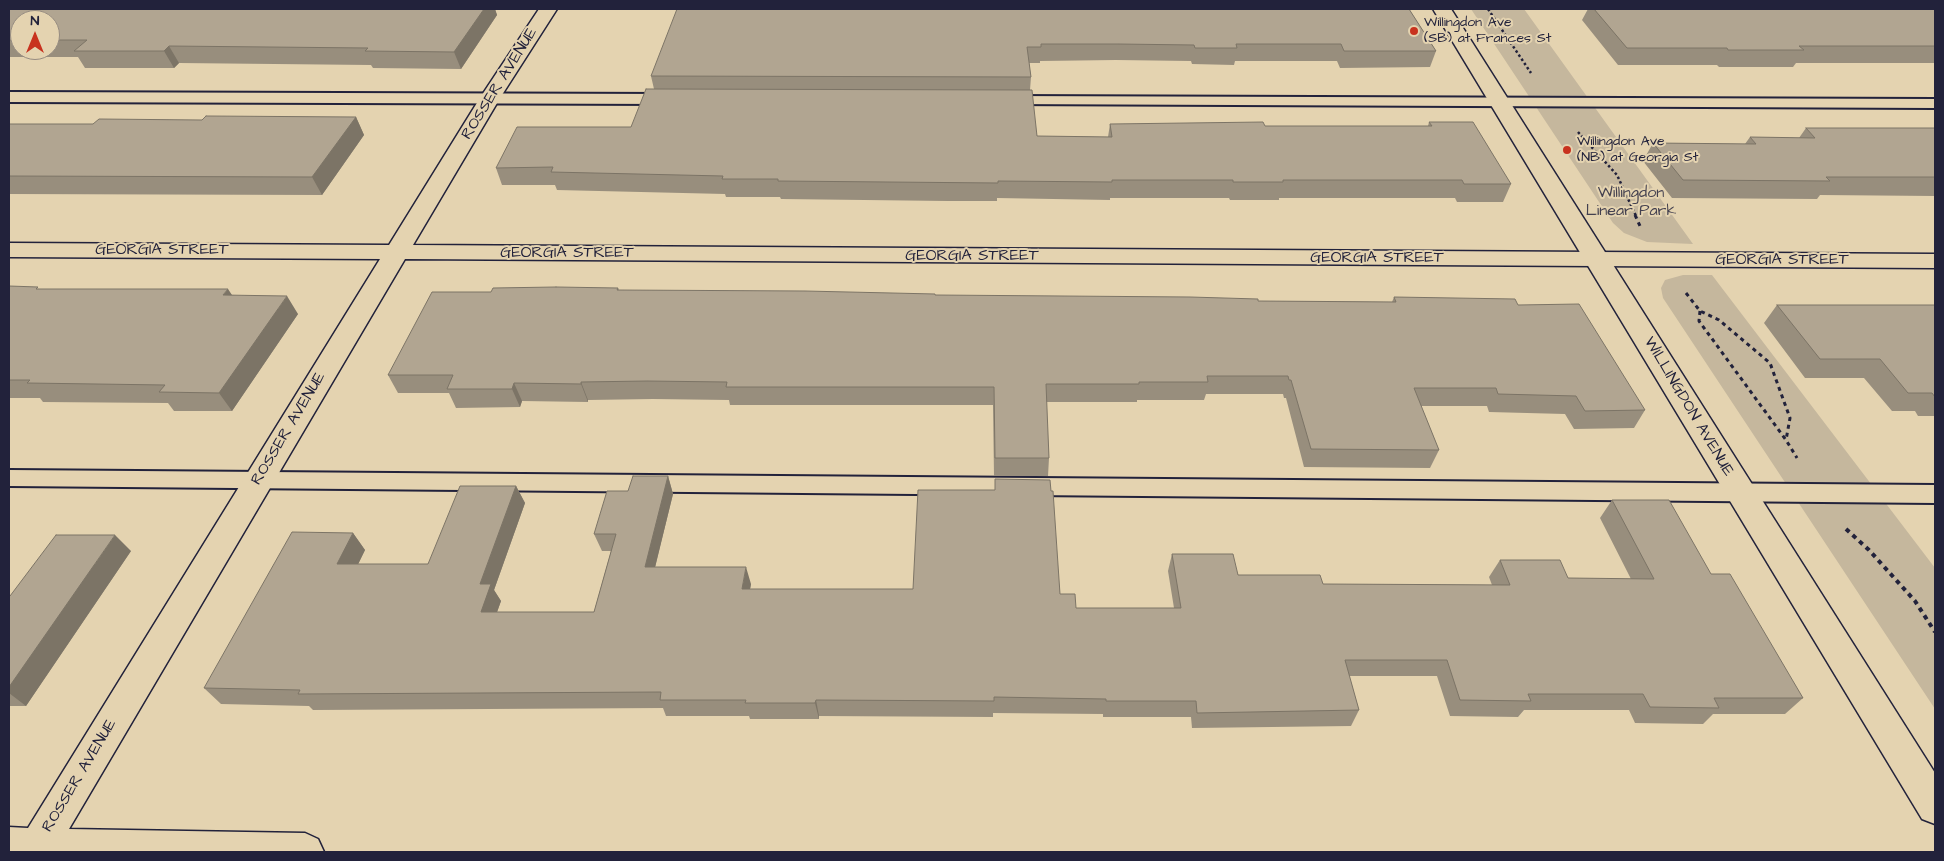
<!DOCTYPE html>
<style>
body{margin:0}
#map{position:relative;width:1944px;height:861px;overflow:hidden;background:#e4d3b0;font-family:"Architects Daughter",sans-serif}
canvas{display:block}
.frame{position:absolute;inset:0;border:10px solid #22223b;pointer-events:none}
.north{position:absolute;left:10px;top:10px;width:50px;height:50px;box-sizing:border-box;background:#e4d3b0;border:1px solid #968c81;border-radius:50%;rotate:0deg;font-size:14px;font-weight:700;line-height:20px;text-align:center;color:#22223b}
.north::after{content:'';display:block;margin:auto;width:18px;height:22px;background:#c8321e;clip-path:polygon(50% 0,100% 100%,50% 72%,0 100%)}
</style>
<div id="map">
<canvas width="1944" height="861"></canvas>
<div class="frame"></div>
<div class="north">N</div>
</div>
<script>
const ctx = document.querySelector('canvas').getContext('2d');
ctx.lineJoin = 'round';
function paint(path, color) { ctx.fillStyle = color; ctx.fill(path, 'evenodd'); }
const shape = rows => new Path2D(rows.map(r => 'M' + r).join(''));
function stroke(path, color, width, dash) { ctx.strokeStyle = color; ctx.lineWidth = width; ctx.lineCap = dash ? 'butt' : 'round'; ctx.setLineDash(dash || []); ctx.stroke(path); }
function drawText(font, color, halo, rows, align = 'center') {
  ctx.font = font + ' "Architects Daughter",sans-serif'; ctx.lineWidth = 4; ctx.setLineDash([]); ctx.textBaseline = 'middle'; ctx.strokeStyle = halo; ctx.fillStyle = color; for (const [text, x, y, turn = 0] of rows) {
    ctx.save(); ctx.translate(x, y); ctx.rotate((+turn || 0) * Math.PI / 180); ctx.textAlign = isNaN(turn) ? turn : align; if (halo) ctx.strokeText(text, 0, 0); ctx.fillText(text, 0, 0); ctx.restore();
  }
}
paint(shape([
 [1471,9,1524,9,1693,244,1647,242,1624,233,1613,223],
 [1683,275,1712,275,1935,568,1935,709,1663,298,1661,288,1665,280]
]), '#c5b79d');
const service = shape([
 [9,92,670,94,675,96,678,99,675,102,670,104,9,102,9,92],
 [1006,96,1935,99,1935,108,1001,104,998,101,1001,98,1006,96],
 [9,470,1935,485,1935,503,9,486,9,470]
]);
const minor = shape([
 [539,9,557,9,500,98,413,245,1935,254,1935,268,405,259,69,829,305,833,318,839,324,852,9,852,9,827,28,828,380,259,9,257,9,243,389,245,480,98,539,9]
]);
const secondary = shape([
 [1433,9,1451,9,1935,773,1935,824,1922,819,1433,9]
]);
stroke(service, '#22223b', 4);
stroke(minor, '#22223b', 3);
stroke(secondary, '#22223b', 3);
stroke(shape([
 [1488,9,1531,73],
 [1578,132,1617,175,1636,216]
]), '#22223b', 2.5, [2.5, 2.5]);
stroke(shape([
 [1635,215,1640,226],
 [1686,293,1700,311,1719,320,1770,363,1790,418,1786,440],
 [1700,311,1699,321,1786,440,1797,458]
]), '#22223b', 3, [4, 4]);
stroke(shape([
 [1846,529,1869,550,1915,601,1935,632]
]), '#22223b', 4, [4.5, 4.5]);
paint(service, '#e4d3b0');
paint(minor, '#e4d3b0');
paint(secondary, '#e4d3b0');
paint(shape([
 [9,9,495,9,497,15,461,69,373,68,371,65,179,63,174,68,85,68,78,57,9,57],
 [20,20,50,20,50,50,20,50],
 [1409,9,1436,51,1430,67,1340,68,1337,61,1235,61,1234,65,1192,64,1191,61,1116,60,1040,61,1040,63,1029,63,1031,77,1030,90,1037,136,1108,137,1110,124,1265,126,1428,126,1429,122,1511,184,1503,202,1457,202,1455,198,1279,198,1279,200,1230,200,1229,198,1110,198,1110,200,997,198,997,201,948,201,781,199,780,197,726,197,725,194,557,190,555,185,502,185,496,168,631,127,654,89,651,76],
 [1588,9,1935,9,1935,63,1796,63,1793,67,1719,67,1717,65,1618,65,1582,20],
 [356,117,364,135,322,195,9,194,9,124,93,124,202,120],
 [1806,128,1935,128,1935,196,1820,195,1817,199,1672,198,1643,161,1653,143,1745,144,1750,137,1799,138],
 [9,286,40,289,232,295,298,314,232,411,174,411,168,403,43,402,40,398,9,398],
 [618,288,619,290,1258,301,1392,302,1394,297,1518,305,1645,410,1634,428,1574,429,1565,414,1489,412,1487,406,1421,406,1439,450,1430,468,1304,467,1286,398,1284,398,1283,394,1206,394,1204,400,1137,400,1137,402,1046,402,1049,458,1048,476,994,476,993,405,730,405,729,400,653,399,588,400,588,402,522,401,520,407,456,408,449,393,398,393,388,375,491,292],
 [1777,305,1935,305,1935,416,1918,416,1915,411,1892,411,1864,378,1805,378,1764,323],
 [668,476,673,494,655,567,751,584,750,589,913,589,995,490,995,479,1051,491,1060,594,1076,608,1174,608,1168,571,1172,554,1238,575,1323,584,1492,585,1489,577,1500,560,1568,578,1631,579,1600,518,1612,500,1711,574,1803,698,1785,714,1713,714,1703,724,1635,723,1629,710,1524,710,1518,717,1450,716,1437,676,1349,676,1359,710,1351,726,1192,728,1191,717,1103,717,1103,714,993,713,993,717,819,716,819,719,750,719,749,716,666,716,663,708,313,710,309,706,221,704,204,688,353,533,365,550,358,564,428,564,516,486,525,503,494,590,501,601,497,612,594,612,611,551,602,551,594,534,628,491],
 [131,551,26,706,9,706,9,596]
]), '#988e7d');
paint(shape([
 [484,9,495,9,497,15,461,69,454,52],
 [169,46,179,63,174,68,164,51],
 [356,117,364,135,322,195,312,177],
 [228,289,240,307,223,295],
 [287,296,298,314,232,411,219,393],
 [581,382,588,400,588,402,581,384],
 [514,383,522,401,520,407,512,389],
 [668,476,673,494,651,584,645,567],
 [516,486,525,503,494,590,501,601,491,629,481,612,480,584],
 [353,533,365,550,350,581,337,564],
 [115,535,131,551,26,706,9,693,9,687],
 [746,567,751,584,747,606,742,589],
 [816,700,819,716,819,719,815,703]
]), '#7c7466');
const building = shape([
 [9,9,484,9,454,52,365,51,368,48,169,46,164,51,74,51,87,40,50,40,50,20,20,20,20,40,9,40,9,9],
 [677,9,1409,9,1436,51,1344,51,1341,44,1236,44,1237,48,1195,48,1194,45,1118,44,1041,44,1041,47,1027,47,1031,77,651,76,677,9],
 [1594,9,1935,9,1935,46,1799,46,1804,50,1728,50,1727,48,1627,48,1594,9],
 [646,89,1032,90,1037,136,1112,137,1110,124,1263,122,1265,126,1432,126,1429,122,1473,122,1511,184,1464,184,1462,180,1283,180,1283,182,1233,182,1233,180,1112,180,1112,182,998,181,998,183,778,181,778,179,722,179,723,176,551,172,553,167,496,168,517,127,631,127,646,89],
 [206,116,356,117,312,177,9,176,9,124,93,124,99,119,202,120,206,116],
 [1806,128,1935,128,1935,177,1826,177,1830,181,1683,180,1653,143,1756,144,1750,137,1815,138,1806,128],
 [9,286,38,287,36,289,228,289,223,295,287,296,219,393,159,392,165,385,27,383,30,380,9,380,9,286],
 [556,287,618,288,617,290,805,291,935,294,935,295,1190,297,1258,299,1258,301,1396,302,1394,297,1515,299,1518,305,1579,304,1645,410,1585,411,1576,396,1498,394,1496,388,1414,388,1439,450,1311,449,1291,380,1289,380,1288,376,1207,376,1208,382,1139,382,1139,384,1046,384,1049,458,995,458,994,387,726,387,727,382,647,381,581,382,581,384,514,383,512,389,447,389,453,375,388,375,432,292,491,292,493,288,556,287],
 [1777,305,1935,305,1935,397,1932,393,1908,393,1880,359,1820,359,1777,305],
 [633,476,668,476,645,567,746,567,742,589,913,589,918,490,995,490,995,479,1050,480,1051,491,1053,491,1060,594,1075,594,1076,608,1181,608,1172,554,1233,554,1238,575,1320,575,1323,584,1510,585,1500,560,1560,560,1568,578,1654,579,1612,500,1669,500,1711,574,1730,574,1803,698,1714,698,1719,708,1650,707,1643,694,1528,694,1531,701,1460,700,1447,660,1345,660,1359,710,1197,713,1196,701,1106,701,1106,699,994,697,994,701,816,700,815,703,745,703,746,700,660,700,661,692,298,694,300,690,204,688,292,532,353,533,337,564,428,564,460,486,516,486,480,584,491,584,481,612,594,612,616,534,594,534,607,491,628,491,633,476],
 [56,535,115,535,9,687,9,596,10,596,56,535]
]);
paint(building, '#b1a591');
stroke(building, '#7c7466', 1);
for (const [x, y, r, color] of [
 [1414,31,5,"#c8321e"],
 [1567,150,5,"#c8321e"]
]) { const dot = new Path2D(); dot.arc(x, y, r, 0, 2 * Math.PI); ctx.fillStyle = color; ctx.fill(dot); stroke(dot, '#e4d3b0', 2); }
drawText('14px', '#22223b', '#e4d3b0', [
 ["Willingdon Ave",1424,23],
 ["(SB) at Frances St",1424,39],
 ["Willingdon Ave",1577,142],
 ["(NB) at Georgia St",1577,158]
], 'left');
drawText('16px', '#22223b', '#e4d3b0', [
 ["ROSSER AVENUE",500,84,-58],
 ["GEORGIA STREET",162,251],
 ["GEORGIA STREET",567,254],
 ["GEORGIA STREET",972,257],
 ["GEORGIA STREET",1377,259],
 ["GEORGIA STREET",1782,261],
 ["WILLINGDON AVENUE",1688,407,59],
 ["ROSSER AVENUE",289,429,-59],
 ["ROSSER AVENUE",80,776,-59]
]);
drawText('16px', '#43404f', '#e4d3b0', [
 ["Willingdon",1631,194],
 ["Linear Park",1631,212]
]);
</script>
